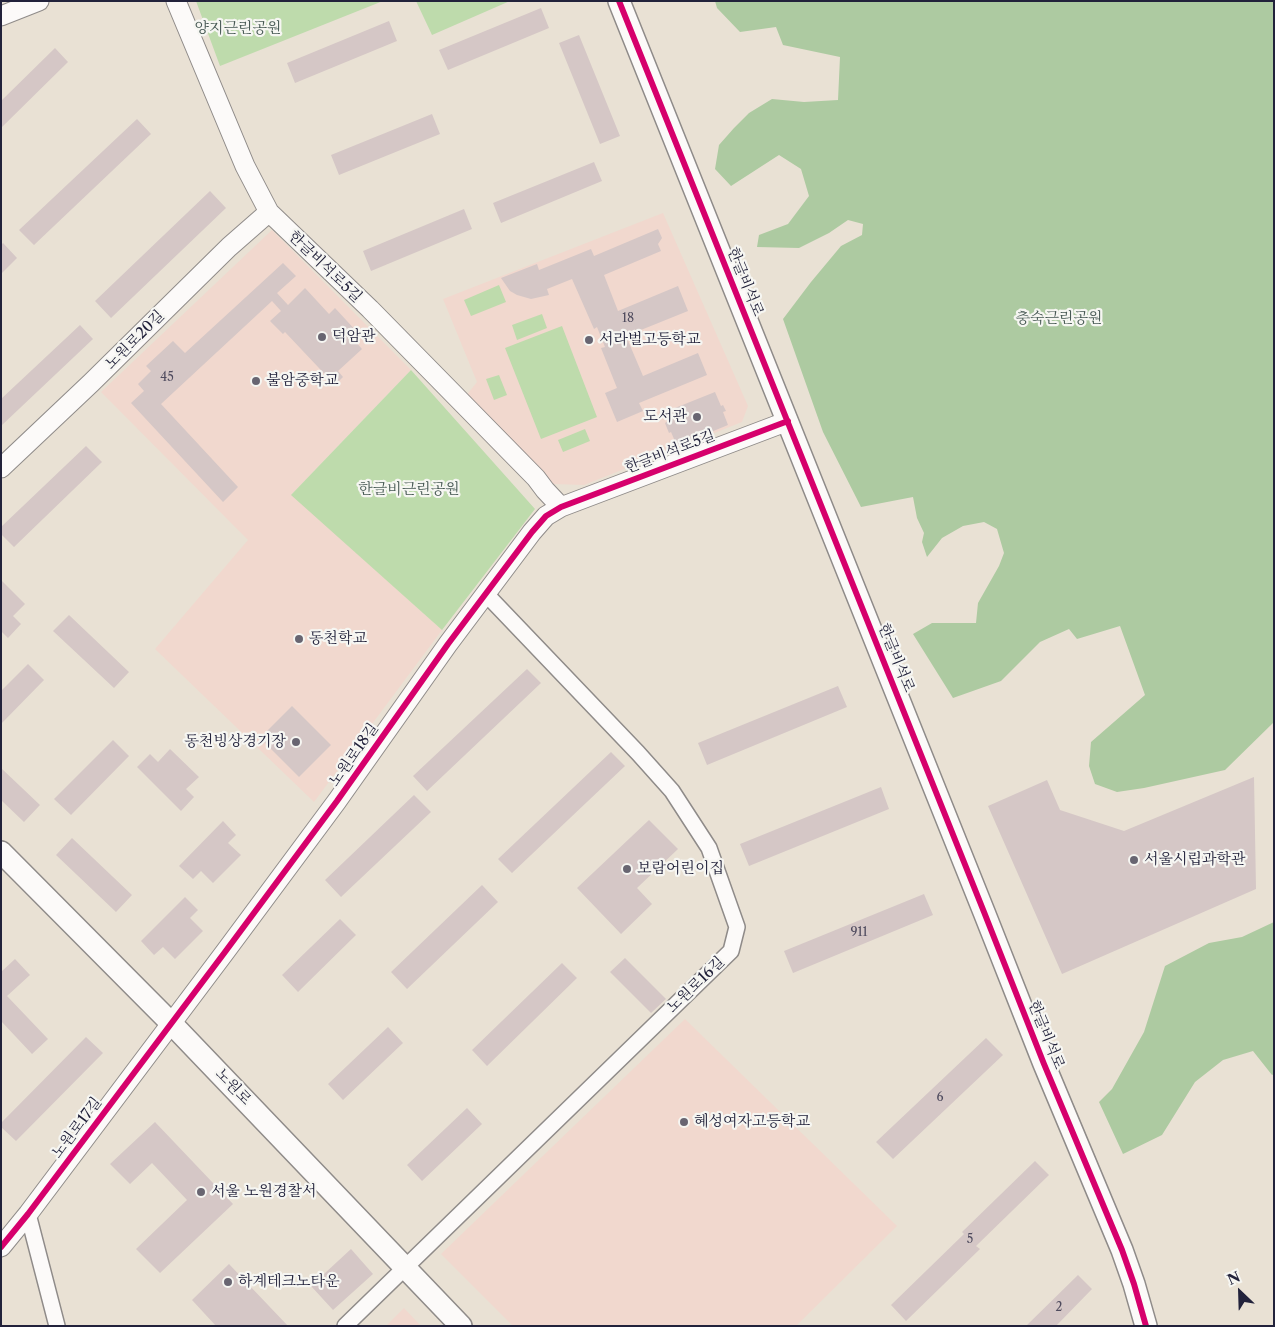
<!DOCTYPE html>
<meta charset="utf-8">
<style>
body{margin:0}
#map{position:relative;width:1275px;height:1327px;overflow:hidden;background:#e9e1d4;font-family:"Libre Caslon Text",serif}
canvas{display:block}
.frame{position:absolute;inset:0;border:2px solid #22223b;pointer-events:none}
.north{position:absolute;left:1215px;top:1267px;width:50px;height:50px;-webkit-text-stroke:4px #f6f6f2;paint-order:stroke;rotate:336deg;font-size:14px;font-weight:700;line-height:20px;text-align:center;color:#22223b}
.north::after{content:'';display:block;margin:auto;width:18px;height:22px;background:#22223b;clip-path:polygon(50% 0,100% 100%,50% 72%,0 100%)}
</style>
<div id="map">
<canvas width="1275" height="1327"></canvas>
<div class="frame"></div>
<div class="north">N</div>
</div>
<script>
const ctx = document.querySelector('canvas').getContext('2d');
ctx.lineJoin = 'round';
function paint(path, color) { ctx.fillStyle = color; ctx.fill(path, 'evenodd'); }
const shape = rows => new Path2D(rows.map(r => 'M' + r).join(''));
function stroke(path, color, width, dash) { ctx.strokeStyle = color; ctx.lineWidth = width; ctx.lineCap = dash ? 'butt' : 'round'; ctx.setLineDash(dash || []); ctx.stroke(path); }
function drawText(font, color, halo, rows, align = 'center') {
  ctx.font = font + ' "Libre Caslon Text","Noto Serif KR",serif'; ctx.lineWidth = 4.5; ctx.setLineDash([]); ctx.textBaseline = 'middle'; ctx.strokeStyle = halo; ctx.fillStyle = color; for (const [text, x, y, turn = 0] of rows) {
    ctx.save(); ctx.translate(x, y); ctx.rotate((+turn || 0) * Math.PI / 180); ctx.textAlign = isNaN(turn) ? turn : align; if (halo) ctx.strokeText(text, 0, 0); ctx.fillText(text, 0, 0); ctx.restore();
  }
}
paint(shape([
 [663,213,748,406,742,422,584,485,553,484,465,397,477,382,443,299],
 [272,230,411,370,292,494,442,630,314,802,155,649,248,540,101,392],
 [685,1019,897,1226,796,1326,513,1326,441,1254],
 [404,1308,421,1326,386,1326]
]), '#f1d8ce');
paint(shape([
 [196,1,383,1,220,66],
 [416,1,510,1,432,35],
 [499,285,506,302,471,316,464,300],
 [542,314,547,328,517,340,512,325],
 [562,326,597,417,541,439,505,348],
 [411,370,535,509,442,630,291,495],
 [499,375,507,395,494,400,486,379],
 [585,429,590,441,563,452,558,440]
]), '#bedbac');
paint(shape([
 [715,1,1274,1,1274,722,1225,770,1144,788,1117,792,1095,784,1089,766,1091,742,1145,695,1120,626,1077,639,1069,629,1040,642,1001,681,953,698,913,634,932,623,976,623,978,603,999,566,1004,553,997,529,984,522,963,526,942,538,927,557,922,542,924,533,917,518,913,497,861,507,823,432,783,319,811,282,841,246,862,235,863,224,848,220,829,233,799,248,757,247,759,235,788,224,809,196,801,169,779,155,731,186,715,169,719,145,734,128,749,113,772,99,804,102,838,100,840,57,783,45,776,27,740,32,717,8],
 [1274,922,1274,1074,1272,1075,1253,1051,1223,1060,1195,1082,1162,1135,1123,1154,1099,1102,1112,1089,1144,1032,1165,966,1209,943,1242,937]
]), '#adcaa1');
paint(shape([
 [541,8,549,28,448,70,439,50],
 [389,21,397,41,295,83,287,63],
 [579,35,620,136,600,144,559,43],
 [55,48,68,62,1,128,1,101],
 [432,114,440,134,339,175,331,155],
 [137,119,151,134,34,245,19,230],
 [594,162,602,181,501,223,493,203],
 [210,191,226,208,111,318,95,301],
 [464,209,472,229,371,271,363,251],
 [658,229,662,238,658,244,661,251,604,275,618,311,678,286,688,311,626,336,643,376,698,353,707,375,639,403,643,411,617,422,605,393,617,388,601,348,605,347,597,327,594,329,572,279,547,289,549,295,531,299,517,295,510,291,501,278,537,264,539,270,591,249,594,256],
 [3,243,17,258,1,274,1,245],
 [283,263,296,276,277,293,288,305,305,288,329,314,335,308,358,333,353,339,362,349,338,371,343,377,335,385,285,332,283,334,270,321,281,311,272,301,161,404,238,487,223,502,131,403,144,391,138,384,151,371,146,366,173,341,185,353],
 [80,325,93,339,1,426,1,399],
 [715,392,721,406,723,405,726,411,723,412,728,425,677,446,671,432,669,433,665,423,670,420,667,414,671,413,670,410],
 [86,446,102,462,14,547,1,534,1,527],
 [1,580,25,604,13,616,21,624,8,638,1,631],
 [69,615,129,672,114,688,53,631],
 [28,664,44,680,1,724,1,691],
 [527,669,541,683,427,791,413,776],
 [838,686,847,707,707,765,698,743],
 [292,706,331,745,299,777,260,738],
 [113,740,129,756,71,815,54,799],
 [170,749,199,777,186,789,194,797,181,811,137,767,150,754,158,762],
 [611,752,625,766,512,873,498,859],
 [1,768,40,805,24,822,1,800],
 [1254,777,1256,889,1062,974,988,806,1047,780,1060,810,1124,831],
 [881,787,889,809,749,866,740,844],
 [414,795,431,812,341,897,325,880],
 [649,820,678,849,637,888,652,904,621,934,577,888],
 [223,821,236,835,228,843,241,855,213,883,201,871,193,879,179,866],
 [72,838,132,895,116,912,56,855],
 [482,885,498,902,407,989,391,972],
 [924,894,933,915,793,973,784,951],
 [185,897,198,910,190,918,203,931,175,959,163,947,154,955,141,941],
 [340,919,356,935,298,992,282,975],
 [625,958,666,999,651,1013,610,972],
 [15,959,30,975,7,996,48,1039,32,1054,1,1021,1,972],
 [562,963,577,978,487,1066,472,1050],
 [388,1027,403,1043,343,1100,328,1084],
 [86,1037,103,1053,16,1141,1,1127,1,1123],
 [986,1038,1003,1055,893,1159,876,1142],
 [467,1108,482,1124,422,1181,407,1165],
 [155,1122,233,1204,160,1273,136,1249,187,1200,152,1163,130,1184,110,1164],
 [1035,1161,1049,1175,976,1246,980,1249,906,1321,891,1305,964,1234,962,1232],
 [351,1249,373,1274,333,1310,311,1286],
 [229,1264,288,1326,216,1326,192,1300],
 [1078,1275,1092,1289,1056,1326,1026,1326]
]), '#d5c7c6');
const minor = shape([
 [28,1214,57,1326],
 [345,1326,731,951,737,927,709,848,672,791,638,753,486,594]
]);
const tertiary = shape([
 [176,1,245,166,269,212,370,309,536,478,545,490,561,507],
 [1,16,39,1],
 [1,468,91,383,229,247,269,212],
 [1,1247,28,1214,225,952,337,801,448,644,532,532,546,516,561,507,788,421]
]);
const secondary = shape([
 [619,1,984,912,1044,1064,1122,1250,1134,1284,1146,1326],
 [1,852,171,1023,461,1326]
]);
stroke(minor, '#8f8b89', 18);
stroke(tertiary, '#8f8b89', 21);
stroke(secondary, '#8f8b89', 24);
stroke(minor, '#fcfaf9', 15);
stroke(tertiary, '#fcfaf9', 19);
stroke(secondary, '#fcfaf9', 21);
stroke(shape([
 [619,1,984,912,1044,1064,1122,1250,1134,1284,1146,1326],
 [1,1247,28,1214,225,952,337,801,448,644,532,532,546,516,561,507,788,421]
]), '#d6006c', 6);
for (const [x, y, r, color] of [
 [322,337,5,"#686571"],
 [589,340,5,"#686571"],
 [256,381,5,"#686571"],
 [697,417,5,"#686571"],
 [299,639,5,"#686571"],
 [296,742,5,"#686571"],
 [1134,860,5,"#686571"],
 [627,869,5,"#686571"],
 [684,1122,5,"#686571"],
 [201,1192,5,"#686571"],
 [228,1282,5,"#686571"]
]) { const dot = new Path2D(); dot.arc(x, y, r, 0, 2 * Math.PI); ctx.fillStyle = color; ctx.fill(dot); stroke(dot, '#f6f6f2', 2); }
drawText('12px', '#4f4b5e', null, [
 ["18",628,319],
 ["45",167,378],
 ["911",859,933],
 ["6",940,1098],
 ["5",970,1240],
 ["2",1059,1308]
]);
drawText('15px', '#465853', '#f6f6f2', [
 ["양지근린공원",238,29],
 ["충숙근린공원",1059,319],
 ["한글비근린공원",409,490]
]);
drawText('15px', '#22223b', '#f6f6f2', [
 ["한글비석로5길",325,267,44],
 ["한글비석로",745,282,68],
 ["노원로20길",135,340,-45],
 ["한글비석로5길",670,452,-21],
 ["한글비석로",896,658,68],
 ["노원로18길",354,755,-55],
 ["노원로16길",696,985,-44],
 ["한글비석로",1046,1035,68],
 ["노원로",233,1087,46],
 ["노원로17길",77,1128,-53]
]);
drawText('15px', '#22223b', '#f6f6f2', [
 ["덕암관",332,337],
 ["서라벌고등학교",599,340],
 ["불암중학교",266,381],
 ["도서관",687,417,"right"],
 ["동천학교",309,639],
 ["동천빙상경기장",286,742,"right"],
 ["서울시립과학관",1144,860],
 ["보람어린이집",637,869],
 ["혜성여자고등학교",694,1122],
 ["서울 노원경찰서",211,1192],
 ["하계테크노타운",238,1282]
], 'left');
</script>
